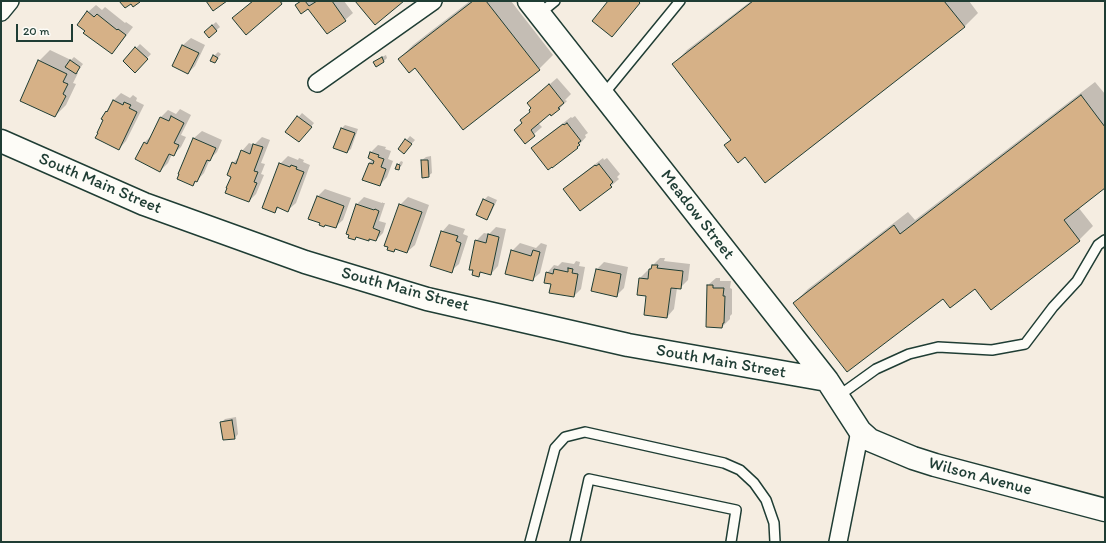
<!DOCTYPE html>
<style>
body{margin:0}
#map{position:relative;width:1106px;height:543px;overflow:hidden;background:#f5ede1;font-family:Itim,sans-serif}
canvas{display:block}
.frame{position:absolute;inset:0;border:2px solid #1f3d34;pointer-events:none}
.scale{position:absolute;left:16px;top:24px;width:57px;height:18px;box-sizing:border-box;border:2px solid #1f3d34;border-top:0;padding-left:5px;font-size:12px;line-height:14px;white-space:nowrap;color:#1f3d34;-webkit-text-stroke:3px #fdfcf7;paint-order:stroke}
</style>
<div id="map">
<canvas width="1106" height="543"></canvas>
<div class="frame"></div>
<div class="scale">20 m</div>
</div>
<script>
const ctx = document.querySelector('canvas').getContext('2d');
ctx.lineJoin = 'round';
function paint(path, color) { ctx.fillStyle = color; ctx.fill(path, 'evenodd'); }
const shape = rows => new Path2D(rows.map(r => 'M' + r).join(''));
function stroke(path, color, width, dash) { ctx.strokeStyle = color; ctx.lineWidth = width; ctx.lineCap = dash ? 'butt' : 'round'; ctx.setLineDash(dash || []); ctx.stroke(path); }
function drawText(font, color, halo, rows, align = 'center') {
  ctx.font = font + ' Itim,sans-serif'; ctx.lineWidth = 3; ctx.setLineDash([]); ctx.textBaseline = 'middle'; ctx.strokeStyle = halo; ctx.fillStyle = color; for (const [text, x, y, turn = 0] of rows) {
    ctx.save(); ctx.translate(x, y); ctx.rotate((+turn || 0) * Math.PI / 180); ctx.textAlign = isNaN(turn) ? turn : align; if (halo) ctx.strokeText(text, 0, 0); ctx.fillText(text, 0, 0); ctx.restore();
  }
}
paint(shape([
 [252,1,284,1,246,33,233,18],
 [301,1,344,1,353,13,345,20,309,7,296,5],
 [470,1,511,1,553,55,539,69,416,67,399,59,413,45],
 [751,1,969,1,978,13,964,27,745,156,725,145,731,139,673,65,687,50],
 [96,5,102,10,105,7,125,23,126,22,133,27,119,45,112,53,86,31,88,12],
 [216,22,220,27,209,37,208,29],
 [191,38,205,45,195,66,188,73,173,66,183,45],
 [140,44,151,54,135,71,124,61],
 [50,50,71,60,74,57,83,64,77,72,78,73,73,83,76,84,66,105,55,116,39,61],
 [218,52,221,54,215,62,214,56],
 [386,55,387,58,384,61,375,62,378,59],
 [557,78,571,94,565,100,567,101,559,109,552,115,550,113,538,123,542,127,525,142,523,122,532,108,528,103],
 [1095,82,1105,94,1105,187,1078,207,1093,226,1079,240,975,287,943,297,794,303,808,289,908,212,915,220],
 [121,93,130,98,133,95,137,98,136,101,144,105,126,141,119,149,104,120,106,112,109,108,113,101],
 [180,109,191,115,181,135,186,137,181,147,173,155,172,154,168,163,160,171,145,142,153,134,161,117,168,110,176,114],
 [302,113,314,123,303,137,287,131],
 [575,116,588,133,585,135,586,137,577,147,552,166,533,148,540,141,571,117,572,118],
 [345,125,358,129,351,149,347,152,342,128],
 [202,131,222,140,217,152,210,159,204,173,193,185,179,173,194,138],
 [410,136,415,140,407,149,399,149],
 [262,137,270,140,261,163,265,164,261,174,264,175,256,194,249,201,232,176,233,163,239,157,242,151,249,143,254,145],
 [378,145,386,147,385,149,391,151,388,159,393,161,387,177,380,185,364,179,369,163,373,159,371,152],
 [288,156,298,160,299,158,304,160,303,162,310,165,296,203,288,210,279,207,275,212,280,164],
 [431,156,432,173,428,176,422,160,426,157],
 [603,158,604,160,607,158,620,174,617,177,619,179,611,186,580,210,564,189,572,182],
 [401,161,403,162,402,165,398,169,398,165],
 [325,189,351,198,343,220,335,227,326,224,324,226,321,222,310,218,318,196],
 [488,196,497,200,490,215,487,218,484,200],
 [364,197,382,203,383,202,383,203,385,203,379,221,386,223,383,233,376,240,370,238,368,240,347,233,357,204],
 [408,197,429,205,415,245,407,252,396,248,393,251,400,205],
 [449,224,465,229,463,234,468,236,459,264,451,271,442,232],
 [496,227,506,229,498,266,491,274,482,272,478,275,476,241,484,233,489,234],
 [520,243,536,248,541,243,547,245,540,273,532,280,512,251],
 [660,258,665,258,664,261,690,264,688,280,680,288,677,288,674,309,667,317,647,295,638,294,640,278,648,270,650,271,653,265],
 [576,261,580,262,579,266,585,267,581,289,574,296,552,283,547,273,554,265,558,266,562,262,574,264],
 [604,262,628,267,624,288,616,296,597,269],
 [716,278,720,278,720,281,731,281,730,288,732,289,732,314,730,316,730,319,722,327,708,285],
 [236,417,238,434,235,438,222,422,225,419]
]), '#0003');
const building = shape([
 [119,1,139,1,140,2,133,7,131,4,125,8,119,1],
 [206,1,227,1,213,11,206,1],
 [253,1,280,1,282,4,246,35,232,18,253,1],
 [301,1,305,1,309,6,317,1,332,1,346,21,327,34,308,9,301,14,295,5,301,1],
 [355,1,404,1,375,25,355,1],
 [473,1,486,1,540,70,463,130,415,68,409,73,398,59,473,1],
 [608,1,638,1,640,3,612,37,592,21,608,1],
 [753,1,944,1,965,27,765,183,745,157,738,163,724,145,731,140,672,64,753,1],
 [87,11,94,17,97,14,117,30,118,29,126,35,112,54,83,33,85,31,77,25,87,11],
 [212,25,217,31,209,38,204,32,212,25],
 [182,45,199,53,188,74,172,66,182,45],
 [135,47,148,59,135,73,123,61,135,47],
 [213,55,218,58,215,63,210,61,213,55],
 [382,57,384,62,376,67,373,62,382,57],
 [38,60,67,74,63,82,68,84,63,94,66,96,55,117,20,101,38,60],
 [70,60,80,67,76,74,65,67,70,60],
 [549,84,564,103,558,108,560,109,551,116,550,114,531,130,535,136,525,144,514,130,522,123,520,120,530,112,529,110,531,108,527,103,549,84],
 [1081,95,1105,127,1105,188,1064,220,1080,241,991,310,975,289,950,308,943,299,847,372,793,303,894,225,900,234,1081,95],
 [113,100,123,105,124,102,131,105,129,108,137,112,119,150,95,138,98,133,97,133,103,120,101,119,106,111,107,112,113,100],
 [171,116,184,123,174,143,179,145,174,156,169,154,160,172,135,159,144,142,147,144,160,117,169,121,171,116],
 [297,116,312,127,299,142,285,132,297,116],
 [567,123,581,141,578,143,580,145,577,147,578,148,552,168,552,167,548,170,531,148,563,124,564,125,567,123],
 [341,128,355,133,347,153,333,148,341,128],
 [193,138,216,148,210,161,207,160,197,182,195,181,193,186,177,179,179,174,178,174,193,138],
 [405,139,412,144,404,154,398,149,405,139],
 [253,144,263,147,254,171,258,172,254,182,257,183,249,202,225,193,227,188,226,188,231,177,227,175,232,162,236,164,241,150,250,154,253,144],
 [370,152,379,155,378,157,384,159,381,167,386,169,380,186,362,180,369,163,373,164,374,161,368,158,370,152],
 [421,160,428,160,429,177,422,178,421,160],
 [279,163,290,167,291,165,297,167,296,169,304,172,288,212,277,207,275,213,262,208,279,163],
 [397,164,400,165,399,170,395,169,397,164],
 [599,164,613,182,610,185,612,187,580,211,563,189,595,165,596,166,599,164],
 [317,196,344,206,336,228,325,225,324,227,319,225,320,223,308,219,317,196],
 [483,199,494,204,487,220,476,215,483,199],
 [356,204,374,210,375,209,379,211,373,228,380,231,376,241,369,239,369,241,356,237,355,240,348,238,349,235,346,234,356,204],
 [399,204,422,212,407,253,395,249,394,252,387,250,388,247,384,246,399,204],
 [441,231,458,236,456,241,461,243,452,273,430,266,441,231],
 [488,234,499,237,491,275,480,272,479,277,472,275,473,270,469,270,475,240,486,243,488,234],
 [511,250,531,256,533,250,540,252,533,281,505,274,511,250],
 [652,265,658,265,657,268,683,271,681,289,671,288,667,318,644,315,646,296,637,295,639,278,648,279,649,269,651,269,652,265],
 [568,268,573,269,572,273,578,274,574,297,549,293,551,284,544,283,546,272,553,274,554,269,568,272,568,268],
 [596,269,621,274,617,297,591,291,596,269],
 [707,285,713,285,713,288,724,288,723,296,725,296,724,323,723,323,722,328,706,327,707,285],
 [232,420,235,439,223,440,220,422,232,420]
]);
paint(building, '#d6b187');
stroke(building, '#1f3d34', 1);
const lane = shape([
 [539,14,555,1],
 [603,95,680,1],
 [837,397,876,369,909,354,938,347,992,350,1025,344,1053,307,1077,281,1098,245,1105,240],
 [530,542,555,448,565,437,585,432,724,463,740,470,754,483,766,500,774,523,775,542],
 [575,542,589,479,736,510,731,542]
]);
const street = shape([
 [1,12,10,1],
 [317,83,433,1],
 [838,542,860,431]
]);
const secondary = shape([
 [529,1,827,380,860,431,870,440,913,458,935,465,1105,510],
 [1,141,144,204,305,262,427,299,628,345,827,380]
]);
stroke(lane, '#1f3d34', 12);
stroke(street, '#1f3d34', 20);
stroke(secondary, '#1f3d34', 25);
stroke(lane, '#fdfcf7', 9);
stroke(street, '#fdfcf7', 17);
stroke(secondary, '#fdfcf7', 22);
drawText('17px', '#1f3d34', '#fdfcf7', [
 ["South Main Street",100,184,23],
 ["Meadow Street",697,215,52],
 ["South Main Street",405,290,15],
 ["South Main Street",721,362,10],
 ["Wilson Avenue",980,477,15]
]);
</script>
